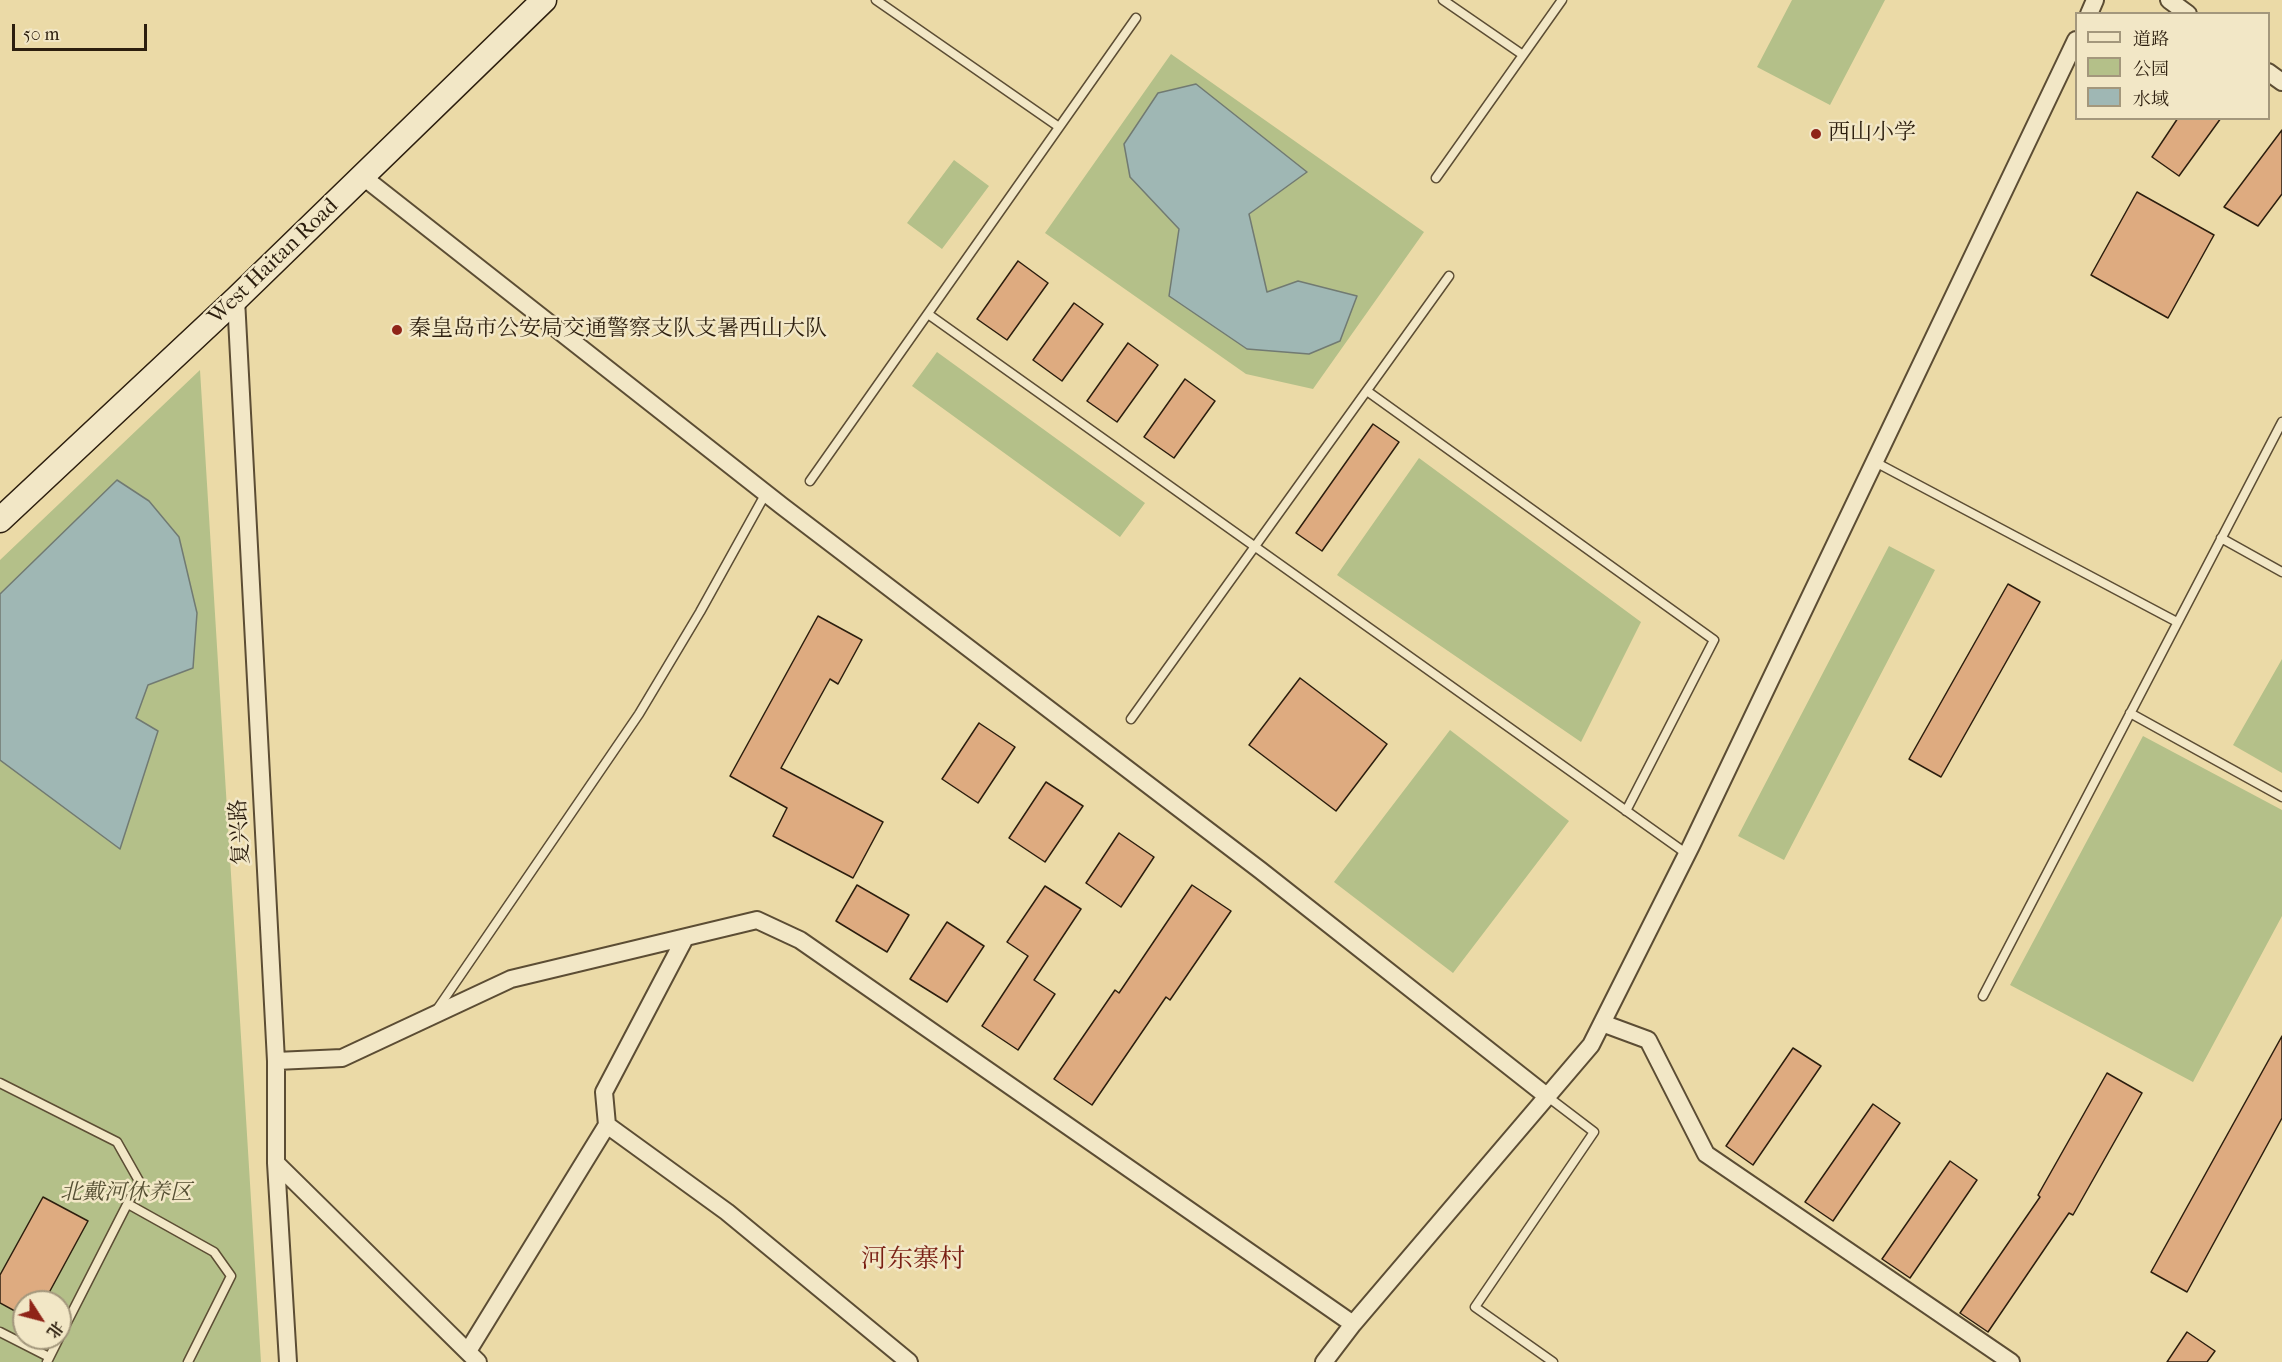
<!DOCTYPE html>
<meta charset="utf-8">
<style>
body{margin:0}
#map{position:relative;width:2282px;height:1362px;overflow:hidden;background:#ebdaa7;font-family:"IM FELL French Canon","Noto Serif SC",serif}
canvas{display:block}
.legend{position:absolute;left:2075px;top:12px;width:195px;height:108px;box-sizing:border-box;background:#f2e7c6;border:2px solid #a3977c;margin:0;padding:8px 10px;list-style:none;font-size:18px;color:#2c1e0e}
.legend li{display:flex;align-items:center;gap:12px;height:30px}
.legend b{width:30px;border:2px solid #a3977c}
.north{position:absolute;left:12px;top:1290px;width:60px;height:60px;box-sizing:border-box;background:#f2e7c6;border:2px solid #a3977c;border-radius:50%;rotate:126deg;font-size:16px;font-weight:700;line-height:24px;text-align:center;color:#2c1e0e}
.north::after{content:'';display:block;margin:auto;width:21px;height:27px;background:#8f2418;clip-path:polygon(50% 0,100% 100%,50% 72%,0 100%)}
.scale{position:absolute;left:12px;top:24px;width:135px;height:27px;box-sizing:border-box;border:3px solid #2c1e0e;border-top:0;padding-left:8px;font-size:18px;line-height:21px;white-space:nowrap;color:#2c1e0e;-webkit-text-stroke:4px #f2e7c6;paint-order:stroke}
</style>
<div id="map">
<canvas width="2282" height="1362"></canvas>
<ul class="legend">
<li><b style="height:8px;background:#f2e7c6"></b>道路</li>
<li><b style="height:16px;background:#b4c089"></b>公园</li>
<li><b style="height:16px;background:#9fb7b4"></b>水域</li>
</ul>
<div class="north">北</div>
<div class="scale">50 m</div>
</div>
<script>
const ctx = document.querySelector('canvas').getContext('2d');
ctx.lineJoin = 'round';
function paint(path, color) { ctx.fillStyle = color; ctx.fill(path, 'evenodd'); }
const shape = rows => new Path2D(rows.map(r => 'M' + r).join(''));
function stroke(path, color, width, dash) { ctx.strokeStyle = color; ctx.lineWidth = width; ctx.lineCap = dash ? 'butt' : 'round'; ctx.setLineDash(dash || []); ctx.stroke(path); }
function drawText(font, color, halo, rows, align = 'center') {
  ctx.font = font + ' "IM FELL French Canon","Noto Serif SC",serif'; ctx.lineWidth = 5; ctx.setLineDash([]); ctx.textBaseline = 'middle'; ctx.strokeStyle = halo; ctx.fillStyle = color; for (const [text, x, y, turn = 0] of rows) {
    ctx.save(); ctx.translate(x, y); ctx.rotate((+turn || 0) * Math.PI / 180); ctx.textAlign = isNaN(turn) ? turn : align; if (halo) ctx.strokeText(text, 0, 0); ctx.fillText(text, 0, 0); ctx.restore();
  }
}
paint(shape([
 [1792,0,1885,0,1830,105,1757,67],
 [1171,54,1424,232,1313,389,1246,374,1045,233],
 [954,160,989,186,942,249,907,223],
 [937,352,1145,503,1120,537,912,386],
 [200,370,261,1362,0,1362,0,560],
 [24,1302,60,1302,60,1338,24,1338],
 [1419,458,1641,622,1581,742,1337,575],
 [1889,546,1935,570,1784,860,1738,836],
 [2282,659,2282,773,2233,745],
 [1450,730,1569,821,1453,973,1334,882],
 [2143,736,2282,810,2282,916,2193,1082,2010,985]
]), '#b4c089');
const water = shape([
 [1196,84,1307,172,1249,214,1267,292,1298,281,1357,296,1340,341,1309,354,1247,349,1169,296,1179,229,1130,177,1124,144,1158,93,1196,84],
 [117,480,149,501,179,537,197,613,193,668,148,685,136,718,158,731,120,849,0,760,0,594,117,480]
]);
paint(water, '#9fb7b4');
stroke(water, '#717a72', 1.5);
const building = shape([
 [2178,118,2221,118,2179,176,2152,157,2178,118],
 [2282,130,2282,194,2258,226,2224,207,2282,130],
 [2137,192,2214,235,2168,318,2091,275,2137,192],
 [1018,261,1048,283,1007,340,977,319,1018,261],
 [1074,303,1103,324,1062,381,1033,360,1074,303],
 [1128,343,1158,365,1117,422,1087,401,1128,343],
 [1185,379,1215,401,1174,458,1144,437,1185,379],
 [1373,424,1399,442,1322,551,1296,533,1373,424],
 [2008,584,2040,602,1941,777,1909,759,2008,584],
 [818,616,862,640,838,684,830,679,781,768,883,822,853,878,773,836,787,808,730,776,818,616],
 [1300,678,1387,744,1336,811,1249,745,1300,678],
 [979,723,1015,747,978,803,942,779,979,723],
 [1046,782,1083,806,1045,862,1009,838,1046,782],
 [1119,833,1154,857,1121,907,1086,883,1119,833],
 [857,885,909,915,887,952,836,921,857,885],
 [1192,885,1231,911,1170,1000,1166,997,1092,1105,1054,1079,1115,990,1119,993,1192,885],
 [1045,886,1081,909,1034,980,1055,994,1018,1050,982,1026,1028,956,1007,942,1045,886],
 [947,922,984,946,947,1002,910,979,947,922],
 [2282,1036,2282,1118,2187,1292,2151,1272,2282,1036],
 [1793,1048,1821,1066,1753,1165,1726,1146,1793,1048],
 [2107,1073,2142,1093,2073,1215,2069,1213,1988,1332,1960,1313,2040,1197,2038,1195,2107,1073],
 [1873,1104,1900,1123,1833,1221,1805,1202,1873,1104],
 [1950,1161,1977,1180,1910,1278,1882,1259,1950,1161],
 [43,1197,88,1221,44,1302,24,1302,24,1316,0,1303,0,1275,43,1197],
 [2187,1332,2215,1351,2207,1362,2167,1362,2187,1332]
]);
paint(building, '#deab80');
stroke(building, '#2c1e0e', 1.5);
const lane = shape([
 [876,0,1059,127],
 [1443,0,1523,55],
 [1436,178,1562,0],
 [928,314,1687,854],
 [1367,391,1714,640,1626,811],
 [1875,462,2177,622],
 [810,481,1136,18],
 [2221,538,2282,572],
 [2130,713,2282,797],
 [1131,719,1449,276],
 [1983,996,2282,422],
 [436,1011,639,714,700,612,766,493],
 [0,1083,117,1142,139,1181,60,1336],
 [1548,1097,1594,1132,1475,1307,1553,1362],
 [128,1204,214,1252,231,1276,188,1362],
 [0,1332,49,1357],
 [47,1362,59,1338]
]);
const street = shape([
 [2169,0,2188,14],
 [2089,14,2095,0],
 [2268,72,2282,82],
 [362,176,782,506,1260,870,1548,1097],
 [236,299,276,1061,276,1163,288,1362],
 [1602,1023,1648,1040,1706,1154,2011,1362],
 [276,1061,342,1058,511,979,757,920,800,940,1353,1324],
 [607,1125,727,1212,909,1362],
 [276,1163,478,1362],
 [468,1351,607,1125,604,1092,685,938],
 [1324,1362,1353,1324,1591,1045,1691,846,2076,40]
]);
const secondary = shape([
 [0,520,236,299,544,0]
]);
stroke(lane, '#5c4d34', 11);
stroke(street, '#5c4d34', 20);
stroke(secondary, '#2c1e0e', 27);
stroke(lane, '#f2e7c6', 8);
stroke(street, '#f2e7c6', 16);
stroke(secondary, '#f2e7c6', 24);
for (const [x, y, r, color] of [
 [1816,134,6,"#8f2418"],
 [397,330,6,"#8f2418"]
]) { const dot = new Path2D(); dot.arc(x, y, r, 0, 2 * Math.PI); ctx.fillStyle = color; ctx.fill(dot); stroke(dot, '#f2e7c6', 2); }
drawText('22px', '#2c1e0e', '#f2e7c6', [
 ["西山小学",1828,134],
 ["秦皇岛市公安局交通警察支队支暑西山大队",409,330]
], 'left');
drawText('22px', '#2c1e0e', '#f2e7c6', [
 ["West Haitan Road",274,262,-44],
 ["复兴路",241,832,-93]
]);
drawText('italic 22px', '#554f33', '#f2e7c6', [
 ["北戴河休养区",126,1194]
]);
drawText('26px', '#7a1f14', '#f2e7c6', [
 ["河东寨村",913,1261]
]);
</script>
